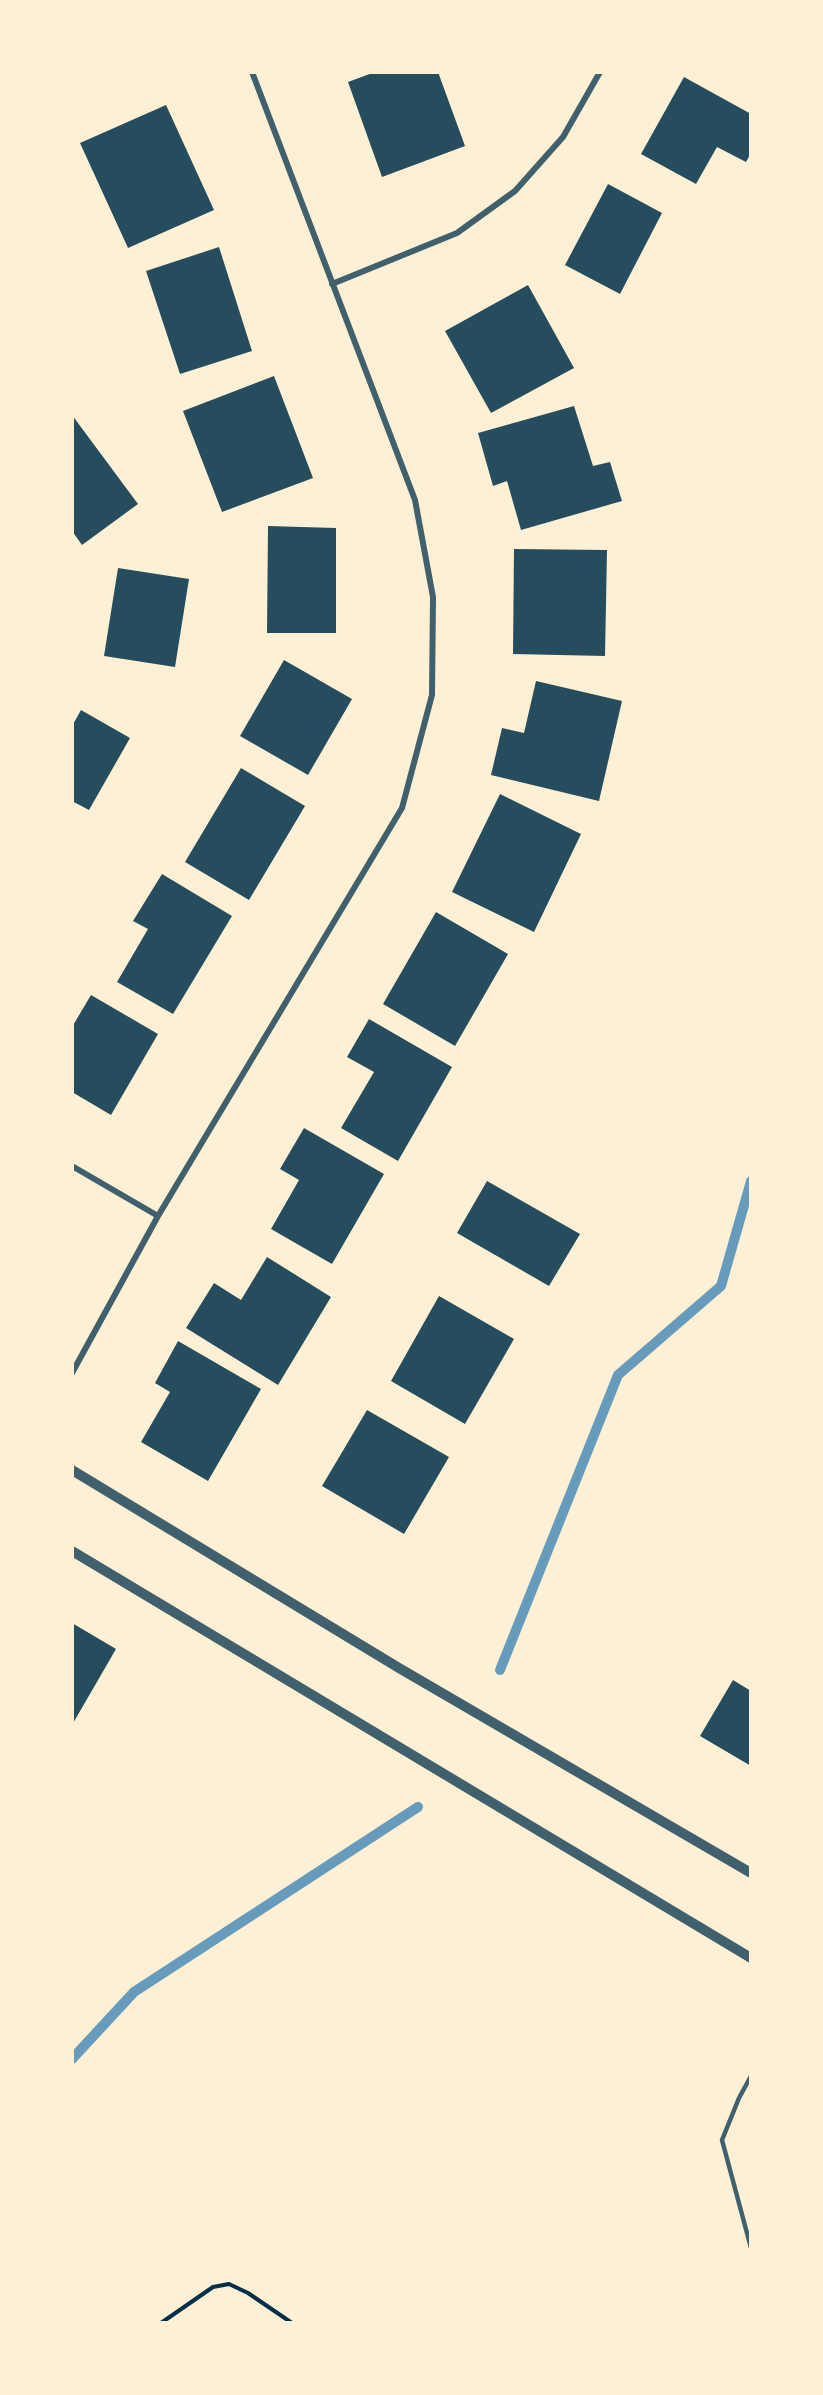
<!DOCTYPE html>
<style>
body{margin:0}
#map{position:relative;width:823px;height:2395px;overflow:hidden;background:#fdf0d5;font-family:"Archivo Narrow",sans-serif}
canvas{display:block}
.frame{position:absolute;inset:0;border:74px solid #fdf0d5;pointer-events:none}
</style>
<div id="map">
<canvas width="823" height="2395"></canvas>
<div class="frame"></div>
</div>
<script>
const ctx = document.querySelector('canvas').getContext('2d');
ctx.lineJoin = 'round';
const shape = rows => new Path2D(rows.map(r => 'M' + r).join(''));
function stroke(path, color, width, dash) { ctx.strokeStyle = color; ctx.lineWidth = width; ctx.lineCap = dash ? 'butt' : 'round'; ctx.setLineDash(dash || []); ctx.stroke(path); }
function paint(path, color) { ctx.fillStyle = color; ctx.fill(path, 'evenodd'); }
stroke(shape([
 [500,1670,618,1375,721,1286,751,1181],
 [72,2059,134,1992,418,1807]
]), '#669bbc', 10);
paint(shape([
 [375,72,438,72,465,146,382,177,348,82],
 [684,77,751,114,751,153,746,162,717,147,696,184,641,154],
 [166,105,214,210,128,248,80,143],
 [608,184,662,213,620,294,565,265],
 [219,247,252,351,180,374,146,271],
 [528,285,574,368,491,413,445,331],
 [274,376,313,478,222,512,183,411],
 [574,406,593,466,610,462,622,501,521,530,507,481,493,486,478,433],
 [72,415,138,504,82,545,72,531],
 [268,526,336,528,336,633,267,633],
 [514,549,607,550,605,656,513,654],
 [118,568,189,579,175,667,104,656],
 [284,660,352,699,308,775,240,736],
 [536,681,622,701,599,801,491,775,502,728,524,733],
 [81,710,130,738,89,810,72,801,72,726],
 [241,768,305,806,249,900,185,862],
 [500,794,581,834,534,932,452,892],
 [162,874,232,916,173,1014,117,982,148,929,133,921],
 [436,912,508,954,455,1046,383,1004],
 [91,995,158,1034,111,1115,72,1092,72,1027],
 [369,1019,452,1067,398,1161,341,1128,374,1072,347,1057],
 [304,1128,384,1174,332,1264,271,1229,299,1180,280,1169],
 [487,1181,580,1234,549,1286,457,1233],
 [267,1257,331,1297,278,1385,186,1328,214,1283,241,1300],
 [439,1296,514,1339,465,1424,391,1381],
 [178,1341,261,1389,208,1481,141,1442,170,1392,155,1383],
 [367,1410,449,1457,404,1534,322,1486],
 [72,1623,116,1649,72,1725],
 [733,1680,751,1691,751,1766,700,1736]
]), '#264d5e');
stroke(shape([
 [161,2323,213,2287,229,2284,248,2293,292,2323]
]), '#003049', 4);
stroke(shape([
 [751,2076,739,2098,722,2140,751,2248]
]), '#3f606c', 4.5);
stroke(shape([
 [332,284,457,233,515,191,563,137,600,72],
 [72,1166,158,1216],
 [72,1373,158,1216,402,808,432,695,433,597,415,500,252,72]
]), '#3f606c', 6);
stroke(shape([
 [72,1470,399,1668,751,1873],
 [72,1551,751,1958]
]), '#3f606c', 10);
</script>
